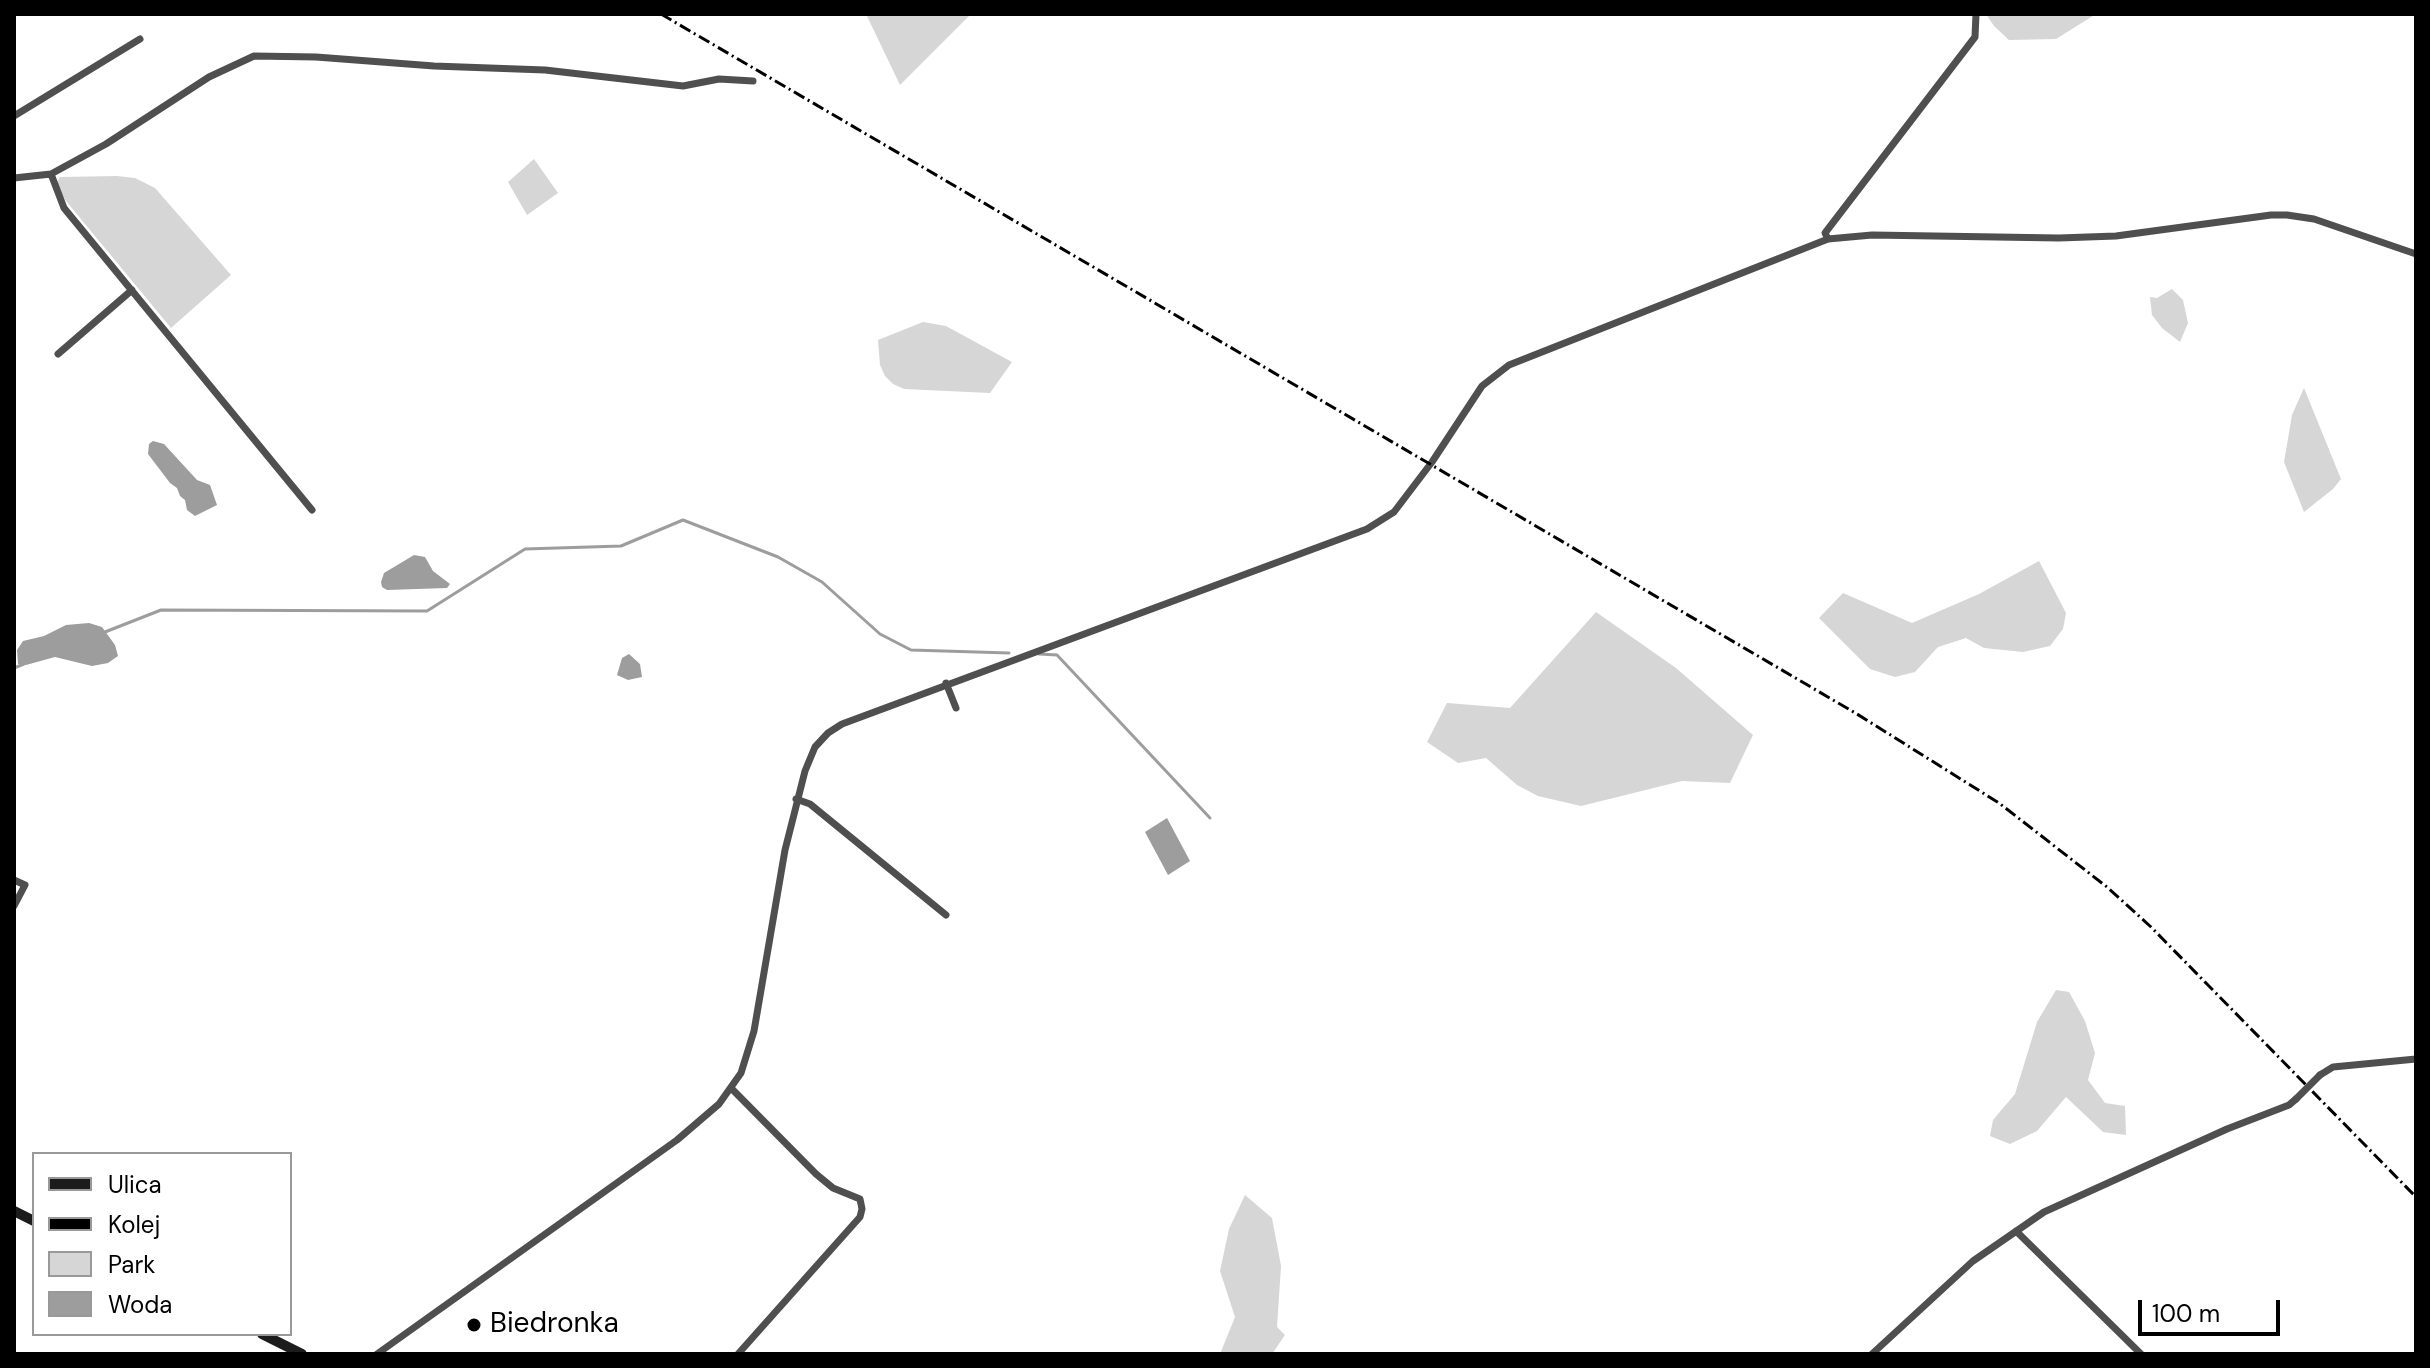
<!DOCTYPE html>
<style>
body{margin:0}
#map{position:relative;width:2430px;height:1368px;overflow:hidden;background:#fff;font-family:"DM Sans",sans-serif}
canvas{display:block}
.frame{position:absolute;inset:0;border:16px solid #000;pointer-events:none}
.legend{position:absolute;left:32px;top:1152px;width:260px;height:184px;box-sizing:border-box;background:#fff;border:2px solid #999;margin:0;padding:10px 14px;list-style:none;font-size:24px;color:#000}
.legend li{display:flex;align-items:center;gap:16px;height:40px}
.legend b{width:40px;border:2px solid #999}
.scale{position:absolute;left:2138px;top:1300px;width:142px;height:36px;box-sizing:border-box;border:4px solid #000;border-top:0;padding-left:10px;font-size:24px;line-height:28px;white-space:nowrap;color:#000;-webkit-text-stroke:6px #fff;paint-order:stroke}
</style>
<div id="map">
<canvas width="2430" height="1368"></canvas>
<div class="frame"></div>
<ul class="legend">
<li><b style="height:10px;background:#1c1c1c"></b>Ulica</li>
<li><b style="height:10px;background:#000"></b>Kolej</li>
<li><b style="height:22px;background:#d6d6d6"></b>Park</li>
<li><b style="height:22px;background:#9d9d9d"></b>Woda</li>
</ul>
<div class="scale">100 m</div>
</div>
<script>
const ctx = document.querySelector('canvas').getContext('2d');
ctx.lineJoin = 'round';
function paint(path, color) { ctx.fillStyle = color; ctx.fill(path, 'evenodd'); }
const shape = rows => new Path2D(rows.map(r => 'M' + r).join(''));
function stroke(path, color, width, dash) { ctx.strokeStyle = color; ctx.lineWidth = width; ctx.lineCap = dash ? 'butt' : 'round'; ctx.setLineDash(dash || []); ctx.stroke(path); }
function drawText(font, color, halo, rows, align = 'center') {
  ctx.font = font + ' "DM Sans",sans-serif'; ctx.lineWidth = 6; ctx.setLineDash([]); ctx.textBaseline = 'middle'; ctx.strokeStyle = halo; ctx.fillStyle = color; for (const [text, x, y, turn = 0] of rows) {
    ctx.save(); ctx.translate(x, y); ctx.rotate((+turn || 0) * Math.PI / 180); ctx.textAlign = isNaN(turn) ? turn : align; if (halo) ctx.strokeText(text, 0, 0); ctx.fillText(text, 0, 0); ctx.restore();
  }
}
paint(shape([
 [866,14,971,14,900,85],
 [1986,14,2096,14,2056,39,2009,40,1994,26],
 [534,159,558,193,527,215,508,182],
 [117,176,135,178,155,188,231,275,171,328,66,201,56,184,60,177],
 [2172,289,2183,300,2188,323,2180,342,2162,328,2152,315,2150,297,2157,298],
 [923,322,946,326,1012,362,990,393,904,389,893,384,885,376,880,365,878,340],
 [2304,388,2341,479,2333,489,2304,512,2284,462,2292,415],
 [2039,561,2066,613,2063,629,2050,646,2023,652,1984,648,1966,638,1938,647,1915,672,1895,677,1870,669,1819,618,1843,593,1912,623,1979,594],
 [1596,612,1676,668,1753,735,1730,783,1682,781,1581,806,1538,796,1517,785,1486,758,1458,763,1427,742,1447,703,1510,708],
 [2056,990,2069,992,2085,1021,2095,1053,2088,1080,2105,1103,2125,1106,2126,1135,2103,1132,2066,1097,2037,1131,2010,1144,1990,1136,1993,1120,2015,1094,2037,1022],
 [1245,1195,1272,1218,1281,1266,1277,1327,1285,1335,1272,1354,1220,1354,1235,1317,1220,1271,1229,1229]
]), '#d6d6d6');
paint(shape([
 [153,441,164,444,197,480,210,485,217,505,195,516,187,510,185,500,180,496,177,488,170,483,148,454,149,444],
 [414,555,425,557,433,571,450,584,447,588,387,590,382,587,381,582,384,573],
 [89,623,102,627,115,645,118,656,108,663,92,666,55,657,26,665,18,664,17,650,23,641,44,636,66,625],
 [629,654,640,664,642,677,628,680,617,675,622,658],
 [1167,818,1190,861,1168,875,1145,832]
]), '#9d9d9d');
stroke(shape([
 [105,632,161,610,427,611,525,549,621,546,683,520,778,557,822,582,880,634,911,650,1009,653],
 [1039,654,1057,655,1210,818],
 [14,668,24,664]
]), '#9d9d9d', 3);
stroke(shape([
 [14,116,140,39],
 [51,174,64,208,312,510],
 [14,178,51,174,106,144,209,77,254,56,316,57,434,66,545,70,683,86,719,79,753,81],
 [1828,239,1825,233,1975,37,1976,14],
 [58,354,132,290],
 [946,683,956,708],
 [796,799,810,804,946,915],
 [14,880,25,885,14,906],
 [2320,1075,2333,1067,2416,1059],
 [731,1088,816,1174,833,1188,860,1199,862,1209,860,1217,738,1354],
 [2016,1231,2141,1354],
 [377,1354,677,1140,719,1104,741,1073,754,1031,785,850,805,771,815,747,828,733,842,724,1367,529,1394,512,1432,462,1482,386,1509,365,1828,239,1872,235,2059,238,2116,236,2271,215,2287,215,2314,219,2416,254],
 [1872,1354,1973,1261,2044,1212,2227,1129,2289,1105,2296,1099]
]), '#4f4f4f', 7);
stroke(shape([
 [14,1211,34,1221],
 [262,1334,302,1354]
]), '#1c1c1c', 10);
stroke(shape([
 [661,14,1857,714,1999,803,2107,887,2151,927,2416,1197]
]), '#000', 3, [12, 4, 2, 4]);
stroke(shape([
 [2296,1099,2320,1075]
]), '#4f4f4f', 7);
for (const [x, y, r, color] of [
 [474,1325,8,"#000"]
]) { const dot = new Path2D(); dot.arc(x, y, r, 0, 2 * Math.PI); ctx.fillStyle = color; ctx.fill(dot); stroke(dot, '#fff', 3); }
drawText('28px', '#000', '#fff', [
 ["Biedronka",490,1325]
], 'left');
</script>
